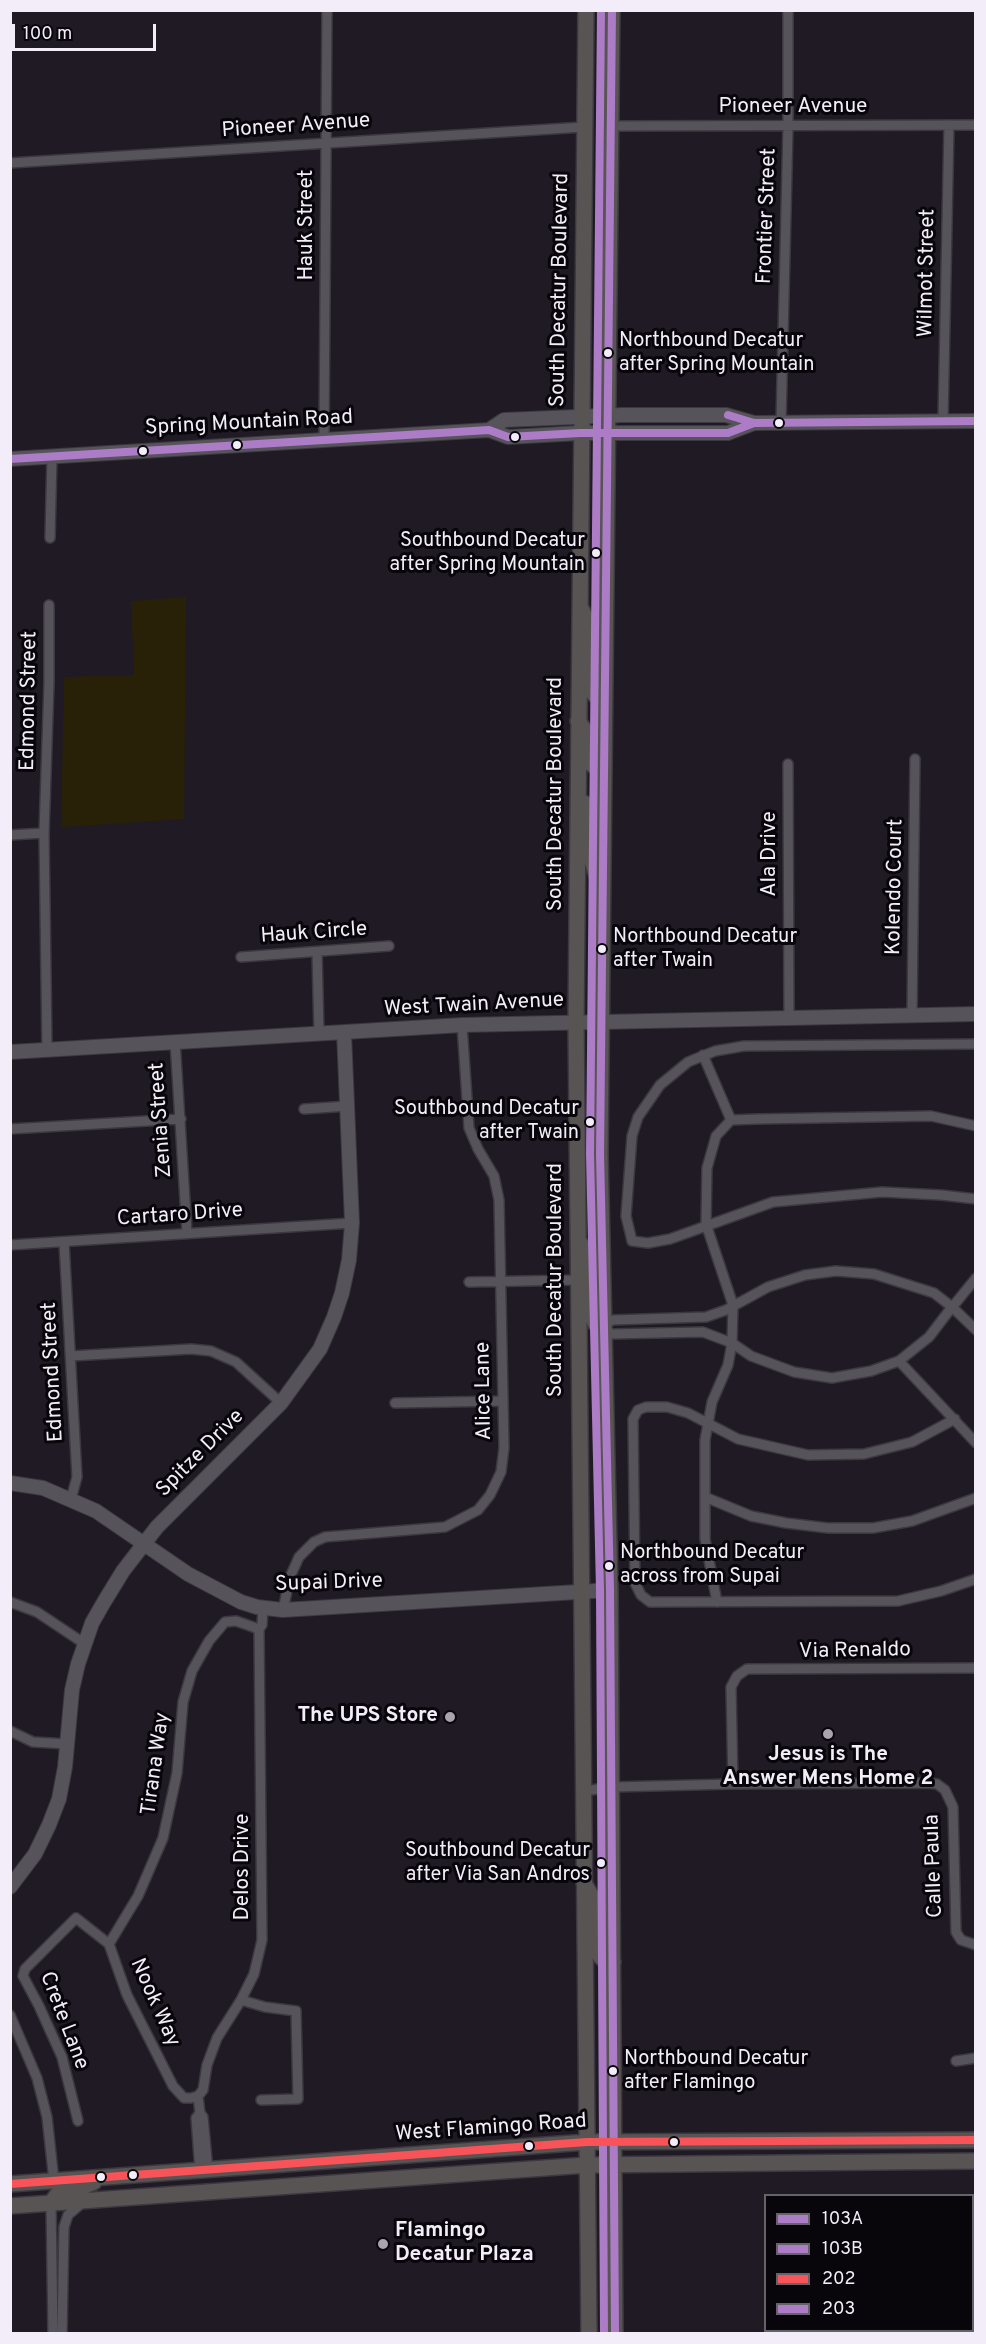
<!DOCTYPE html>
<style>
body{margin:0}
#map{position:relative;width:986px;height:2344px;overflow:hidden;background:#1f1a24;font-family:Overpass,sans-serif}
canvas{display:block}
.frame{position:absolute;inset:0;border:12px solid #f2edf8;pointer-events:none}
.legend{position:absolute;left:764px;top:2194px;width:210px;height:138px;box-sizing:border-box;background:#08050b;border:2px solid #66626a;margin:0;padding:8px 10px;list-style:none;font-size:18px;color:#f2edf8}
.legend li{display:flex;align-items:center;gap:12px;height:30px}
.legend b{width:30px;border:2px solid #66626a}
.scale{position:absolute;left:12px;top:24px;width:144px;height:27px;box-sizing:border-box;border:3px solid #f2edf8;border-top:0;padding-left:8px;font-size:18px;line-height:21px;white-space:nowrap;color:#f2edf8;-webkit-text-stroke:4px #08050b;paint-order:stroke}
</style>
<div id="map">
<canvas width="986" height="2344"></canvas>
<div class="frame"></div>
<ul class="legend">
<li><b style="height:8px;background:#ac7cc7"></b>103A</li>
<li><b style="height:8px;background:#ac7cc7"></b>103B</li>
<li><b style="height:8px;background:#f75359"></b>202</li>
<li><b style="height:8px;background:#ac7cc7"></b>203</li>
</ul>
<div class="scale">100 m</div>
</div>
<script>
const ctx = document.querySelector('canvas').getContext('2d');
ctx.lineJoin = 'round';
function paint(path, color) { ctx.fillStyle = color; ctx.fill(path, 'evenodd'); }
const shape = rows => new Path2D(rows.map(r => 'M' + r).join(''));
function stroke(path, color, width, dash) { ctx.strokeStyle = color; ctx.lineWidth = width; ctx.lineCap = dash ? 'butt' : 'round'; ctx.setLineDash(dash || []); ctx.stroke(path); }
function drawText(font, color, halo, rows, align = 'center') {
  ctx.font = font + ' Overpass,sans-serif'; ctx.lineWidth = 6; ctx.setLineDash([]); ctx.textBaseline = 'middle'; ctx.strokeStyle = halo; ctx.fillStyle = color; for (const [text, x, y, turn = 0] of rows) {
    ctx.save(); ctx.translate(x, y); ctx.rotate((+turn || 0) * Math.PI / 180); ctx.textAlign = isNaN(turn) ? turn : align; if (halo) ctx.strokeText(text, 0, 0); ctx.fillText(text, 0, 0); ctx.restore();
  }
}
paint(shape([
 [186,597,184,819,61,827,64,677,134,675,131,601]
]), '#292107');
const street = shape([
 [611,126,976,125],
 [10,163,584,127],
 [943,421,949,125],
 [781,422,788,127,788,10],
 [324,440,327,10],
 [50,538,52,456],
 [788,764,789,1016],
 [10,835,44,833],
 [317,952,319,1034],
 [241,957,389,946],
 [912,1015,915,759],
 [175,1041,187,1233],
 [976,1044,744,1046,715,1051,688,1062,660,1085,638,1117,632,1136,626,1216,632,1241,648,1243,670,1239,773,1202,882,1192,941,1195,976,1199],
 [47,1049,44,833,49,683,49,605],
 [703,1055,731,1120],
 [304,1109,348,1106],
 [10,1129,181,1119],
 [64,1242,77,1477,71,1499],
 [10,1245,352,1223],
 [976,1278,954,1305,952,1307,929,1337,899,1361,871,1371,832,1378,794,1372,751,1356,732,1343,703,1332,611,1334,603,1327,612,1320,706,1317,726,1310,768,1287,805,1275,836,1271,874,1274,934,1293,952,1307,976,1330],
 [469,1282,578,1280],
 [71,1356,191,1349,211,1351,236,1362,281,1403],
 [899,1361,976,1443],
 [395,1403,503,1401],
 [955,1419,912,1442,864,1454,808,1455,738,1439,688,1413,667,1407,646,1407,638,1410,633,1419,635,1583,641,1595,650,1602,898,1601,941,1591,976,1579],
 [705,1497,751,1516,786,1523,828,1528,873,1528,912,1521,976,1498],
 [10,1602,37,1612,85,1644],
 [717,1602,705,1539,705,1440,712,1402,728,1365,732,1343,733,1305,706,1224,707,1168,716,1136,731,1120,758,1119,931,1116,976,1126],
 [283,1610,290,1577,299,1557,314,1542,325,1537,445,1527,478,1510,490,1495,501,1472,504,1448,499,1200,494,1176,478,1149,469,1128,462,1025],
 [10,1731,33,1742,68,1744],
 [733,1784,731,1687,737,1676,747,1669,976,1668],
 [584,1791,612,1787,733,1784,927,1783,937,1784,945,1790,953,1807,956,1932,961,1940,976,1945],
 [109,1944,138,1896,163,1838,177,1773,183,1702,192,1671,209,1641,225,1622,236,1621,259,1629],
 [241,2000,265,2007,296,2011,298,2099,261,2100],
 [10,2015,37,2078,47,2117,54,2181],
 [956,2061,976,2058],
 [200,2113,196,2118,200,2171],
 [78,2121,62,2057,39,2006,23,1976,25,1969,76,1918,109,1944,127,1995,173,2086,184,2098,191,2098,198,2096],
 [208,2171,203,2117,200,2113,198,2096,203,2090,207,2065,217,2038,241,2000,254,1974,262,1940,259,1629,262,1625,263,1607],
 [51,2203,53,2334],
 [62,2334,64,2227,68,2215,82,2203]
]);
const secondary = shape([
 [489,430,504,420,622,415,726,415,754,423,976,421],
 [10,459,489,430,508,437,580,433,728,433,754,423],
 [10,1052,462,1025,976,1014],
 [10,1483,43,1488,96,1511,188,1574,241,1602,257,1607,283,1610,610,1590],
 [10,1887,35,1854,49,1825,59,1799,65,1767,72,1690,78,1664,92,1623,104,1602,123,1571,157,1527,281,1403,320,1349,334,1317,342,1293,349,1260,352,1223,344,1033]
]);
const primary = shape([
 [586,10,576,1022,589,2334],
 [612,10,600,1154,610,1590,615,2334],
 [582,610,591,632,592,692,596,696,604,696],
 [578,721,591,739,591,764,604,769],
 [578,800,586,804,589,808,589,852,598,879],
 [578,1240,590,1257,590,1309,593,1318,595,1323,603,1327],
 [584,1883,598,1908,600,1956,604,1960,613,1962],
 [10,2184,587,2142,976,2140],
 [51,2203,60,2191,74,2191,94,2182],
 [10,2206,587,2165,976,2161]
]);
stroke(street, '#3b383f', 12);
stroke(secondary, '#3b383f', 16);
stroke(primary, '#3b383f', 18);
stroke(street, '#57535a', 9);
stroke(secondary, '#57535a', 14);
stroke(primary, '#595454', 15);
stroke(shape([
 [612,10,600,1154,610,1590,615,2334]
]), '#ac7cc7', 8);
stroke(shape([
 [601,10,590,1154,600,1590,604,2334]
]), '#ac7cc7', 8);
stroke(shape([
 [10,2184,587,2142,976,2140]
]), '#f75359', 8);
stroke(shape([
 [728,415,754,423,976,421],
 [10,459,489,430,508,437,580,433,728,433,754,423]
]), '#ac7cc7', 8);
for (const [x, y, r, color] of [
 [608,353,5,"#f2edf8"],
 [779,423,5,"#f2edf8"],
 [515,437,5,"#f2edf8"],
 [237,445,5,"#f2edf8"],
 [143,451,5,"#f2edf8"],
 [596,553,5,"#f2edf8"],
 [602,949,5,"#f2edf8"],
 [590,1122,5,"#f2edf8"],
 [609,1566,5,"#f2edf8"],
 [450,1717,6,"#a8a3ae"],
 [828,1734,6,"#a8a3ae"],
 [601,1863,5,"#f2edf8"],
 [613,2071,5,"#f2edf8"],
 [674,2142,5,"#f2edf8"],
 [529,2146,5,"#f2edf8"],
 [133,2175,5,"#f2edf8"],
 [101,2177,5,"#f2edf8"],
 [383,2244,6,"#a8a3ae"]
]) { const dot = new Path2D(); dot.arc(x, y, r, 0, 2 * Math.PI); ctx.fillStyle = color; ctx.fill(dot); stroke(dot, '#08050b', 2); }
drawText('20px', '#f2edf8', '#08050b', [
 ["Northbound Decatur",619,342],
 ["after Spring Mountain",619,366],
 ["Southbound Decatur",585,542,"right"],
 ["after Spring Mountain",585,566,"right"],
 ["Northbound Decatur",613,938],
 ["after Twain",613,962],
 ["Southbound Decatur",579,1110,"right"],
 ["after Twain",579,1134,"right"],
 ["Northbound Decatur",620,1554],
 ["across from Supai",620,1578],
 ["Southbound Decatur",590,1852,"right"],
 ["after Via San Andros",590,1876,"right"],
 ["Northbound Decatur",624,2060],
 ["after Flamingo",624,2084]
], 'left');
drawText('21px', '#f2edf8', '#08050b', [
 ["Pioneer Avenue",793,108],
 ["Pioneer Avenue",296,127,-4],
 ["Frontier Street",768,216,-88],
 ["Hauk Street",308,225,-90],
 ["Wilmot Street",928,273,-89],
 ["South Decatur Boulevard",561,290,-89],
 ["Spring Mountain Road",249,424,-3],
 ["Edmond Street",30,701,-89],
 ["South Decatur Boulevard",557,794,-90],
 ["Ala Drive",771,854,-90],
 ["Kolendo Court",896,887,-89],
 ["Hauk Circle",314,934,-4],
 ["West Twain Avenue",474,1006,-3],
 ["Zenia Street",162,1120,-94],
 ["Cartaro Drive",180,1216,-4],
 ["South Decatur Boulevard",557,1280,-90],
 ["Edmond Street",54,1372,-93],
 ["Alice Lane",485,1391,-91],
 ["Spitze Drive",201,1454,-45],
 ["Supai Drive",329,1584,-2],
 ["Via Renaldo",855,1652,-1],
 ["Tirana Way",157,1764,-82],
 ["Calle Paula",935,1866,-92],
 ["Delos Drive",244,1867,-90],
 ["Nook Way",154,2003,66],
 ["Crete Lane",63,2021,69],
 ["West Flamingo Road",491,2129,-4]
]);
drawText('bold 21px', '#f2edf8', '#08050b', [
 ["The UPS Store",438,1717],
 ["Jesus is The",828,1756,"center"],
 ["Answer Mens Home 2",828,1780,"center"],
 ["Flamingo",395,2232,"left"],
 ["Decatur Plaza",395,2256,"left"]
], 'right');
</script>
